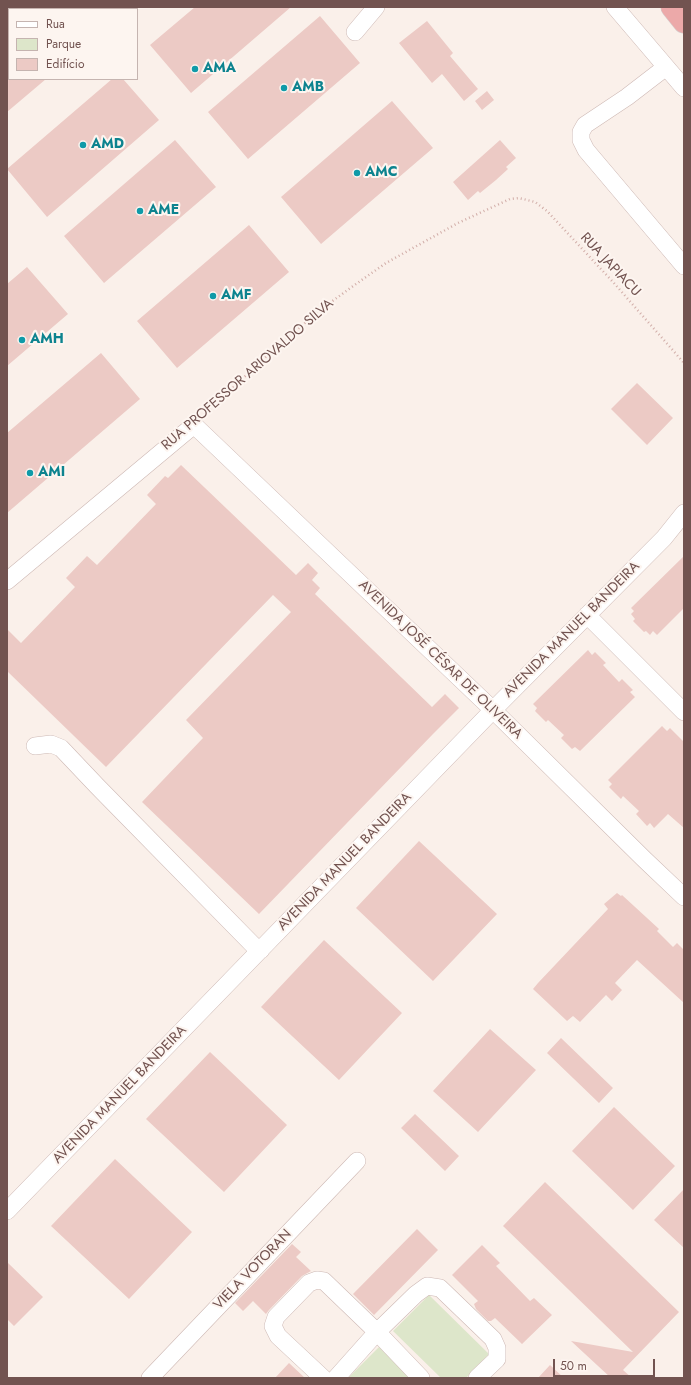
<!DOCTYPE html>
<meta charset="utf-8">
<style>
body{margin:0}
#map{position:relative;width:691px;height:1385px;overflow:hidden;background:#faf0ea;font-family:Jost,sans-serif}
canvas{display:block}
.frame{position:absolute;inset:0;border:8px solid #725350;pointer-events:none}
.legend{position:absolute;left:8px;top:8px;width:130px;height:72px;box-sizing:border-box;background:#fdf5f0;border:1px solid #c5b4b0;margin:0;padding:5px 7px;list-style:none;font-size:12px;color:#725350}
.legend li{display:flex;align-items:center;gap:8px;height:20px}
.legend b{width:20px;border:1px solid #c5b4b0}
.scale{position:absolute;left:553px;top:1359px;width:102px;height:18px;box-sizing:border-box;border:2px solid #725350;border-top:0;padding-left:5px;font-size:12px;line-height:14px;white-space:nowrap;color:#725350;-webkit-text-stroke:3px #fdf5f0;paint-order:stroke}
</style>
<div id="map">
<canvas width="691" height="1385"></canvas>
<div class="frame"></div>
<ul class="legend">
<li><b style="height:5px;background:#fff"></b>Rua</li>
<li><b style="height:11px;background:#dde6ca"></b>Parque</li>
<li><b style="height:11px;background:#eccac5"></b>Edifício</li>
</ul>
<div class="scale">50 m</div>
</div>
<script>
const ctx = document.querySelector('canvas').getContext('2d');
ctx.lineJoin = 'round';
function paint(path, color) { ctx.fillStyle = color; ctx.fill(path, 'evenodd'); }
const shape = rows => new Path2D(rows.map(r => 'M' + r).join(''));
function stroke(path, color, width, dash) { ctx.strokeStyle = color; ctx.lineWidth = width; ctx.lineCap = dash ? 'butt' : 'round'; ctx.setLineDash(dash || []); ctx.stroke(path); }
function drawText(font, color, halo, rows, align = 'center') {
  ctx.font = font + ' Jost,sans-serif'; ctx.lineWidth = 4; ctx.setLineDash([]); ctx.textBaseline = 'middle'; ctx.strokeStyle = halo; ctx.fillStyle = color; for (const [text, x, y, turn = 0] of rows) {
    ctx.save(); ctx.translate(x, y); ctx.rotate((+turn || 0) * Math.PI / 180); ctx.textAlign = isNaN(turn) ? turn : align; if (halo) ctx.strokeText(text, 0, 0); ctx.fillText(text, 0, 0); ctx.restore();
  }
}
paint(shape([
 [429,1295,489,1354,466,1378,441,1378,393,1331],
 [379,1347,411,1378,348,1378]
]), '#dde6ca');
paint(shape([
 [195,7,291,7,191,93,150,45],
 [320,16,360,63,248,159,208,112],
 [427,21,453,53,450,56,478,89,464,101,442,74,432,83,399,43],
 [7,79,46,79,7,112],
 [112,79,123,79,159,120,47,217,7,169],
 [487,91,494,100,482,110,475,101],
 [392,101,433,148,321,244,281,197],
 [175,140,216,187,104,283,64,236],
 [500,140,516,158,506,167,508,169,496,180,480,193,478,191,468,200,453,182],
 [249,225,289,272,177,368,137,321],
 [27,267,68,314,7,366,7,284],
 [101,353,140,399,7,513,7,433],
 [637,383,673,418,647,445,611,409],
 [181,465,296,575,308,563,318,573,312,580,320,588,315,594,432,707,445,694,459,708,433,734,259,914,142,802,203,738,186,720,291,612,273,595,106,767,7,671,7,629,21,643,75,587,66,578,87,556,97,565,156,504,147,495,165,476,168,478],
 [684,556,684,608,657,635,653,631,650,635,646,631,644,632,633,621,635,619,631,614,634,611,631,608],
 [588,650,592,655,595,652,606,663,603,665,619,682,622,679,633,690,630,692,635,697,580,751,575,747,572,749,561,738,564,735,548,720,546,722,535,711,537,708,533,704],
 [662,726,667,731,670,728,684,742,684,828,668,814,654,828,650,823,647,826,636,814,639,811,623,796,621,799,609,787,612,784,608,780],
 [419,841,497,914,433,981,356,908],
 [617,893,621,896,622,895,659,929,657,931,673,947,677,943,684,950,684,1003,637,960,615,983,622,990,612,1001,606,995,580,1022,573,1016,567,1021,533,989,538,983,608,909,604,904],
 [324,940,402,1013,339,1080,261,1007],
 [490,1029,536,1070,478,1132,433,1091],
 [561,1038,613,1088,599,1103,547,1053],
 [210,1052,287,1125,224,1192,146,1119],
 [614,1107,675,1166,633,1210,572,1151],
 [415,1114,459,1156,445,1171,401,1128],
 [115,1159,192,1232,129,1299,51,1226],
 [545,1182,679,1312,623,1370,632,1378,611,1378,571,1341,633,1352,503,1226],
 [684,1189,684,1248,654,1220],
 [417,1229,438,1250,374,1315,353,1294],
 [292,1244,301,1252,296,1257,311,1271,302,1276,269,1310,266,1314,253,1301,243,1311,235,1303],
 [482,1245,500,1263,496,1266,530,1301,534,1298,552,1315,522,1344,495,1318,491,1321,488,1321,476,1309,474,1304,478,1301,452,1275],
 [7,1262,43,1297,14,1326,7,1319],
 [289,1363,305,1378,275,1378],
 [550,1365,564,1378,538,1378]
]), '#eccac5');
const minor = shape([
 [615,7,684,88],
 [355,32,376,7],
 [666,67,627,97,585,125,581,132,581,140,586,150,684,266],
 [7,581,194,425,493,710,645,860,684,897],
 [587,615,684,712],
 [35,746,51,744,61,748,97,786,253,945,261,950],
 [7,1211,493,710,664,538,684,513],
 [150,1378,357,1161],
 [323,1378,278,1336,273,1326,276,1317,309,1283,317,1280,324,1281,377,1332,421,1378],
 [336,1378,377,1332,416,1294,427,1286,440,1288,493,1339,497,1348,497,1359,477,1378]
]);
const highway = shape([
 [672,7,684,22]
]);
stroke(minor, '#cdb8b4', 18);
stroke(highway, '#d5cbca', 23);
stroke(shape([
 [204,415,271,352,320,310,356,284,386,263,458,223,510,199,519,198,535,202,547,211,613,282,684,363]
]), '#d1ada8', 2.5, [1, 3]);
stroke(minor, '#fff', 17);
stroke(highway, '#eca9a9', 22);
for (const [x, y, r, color] of [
 [195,69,4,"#0f9aa8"],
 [284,88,4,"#0f9aa8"],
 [83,145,4,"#0f9aa8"],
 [357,173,4,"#0f9aa8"],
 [140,211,4,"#0f9aa8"],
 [213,296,4,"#0f9aa8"],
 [22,340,4,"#0f9aa8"],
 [30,473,4,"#0f9aa8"]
]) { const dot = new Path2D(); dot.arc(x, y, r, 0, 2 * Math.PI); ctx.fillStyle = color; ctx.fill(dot); stroke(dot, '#fdf5f0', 1.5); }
drawText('bold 14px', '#0d838f', '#fdf5f0', [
 ["AMA",203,69],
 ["AMB",292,88],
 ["AMD",91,145],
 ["AMC",365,173],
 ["AME",148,211],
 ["AMF",221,296],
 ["AMH",30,340],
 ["AMI",38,473]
], 'left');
drawText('14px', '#725350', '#fdf5f0', [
 ["RUA JAPIACU",610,265,47],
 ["RUA PROFESSOR ARIOVALDO SILVA",248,375,-41],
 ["AVENIDA MANUEL BANDEIRA",572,630,-45],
 ["AVENIDA JOSÉ CÉSAR DE OLIVEIRA",440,660,44],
 ["AVENIDA MANUEL BANDEIRA",345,862,-46],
 ["AVENIDA MANUEL BANDEIRA",120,1095,-46],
 ["VIELA VOTORAN",253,1270,-46]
]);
</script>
